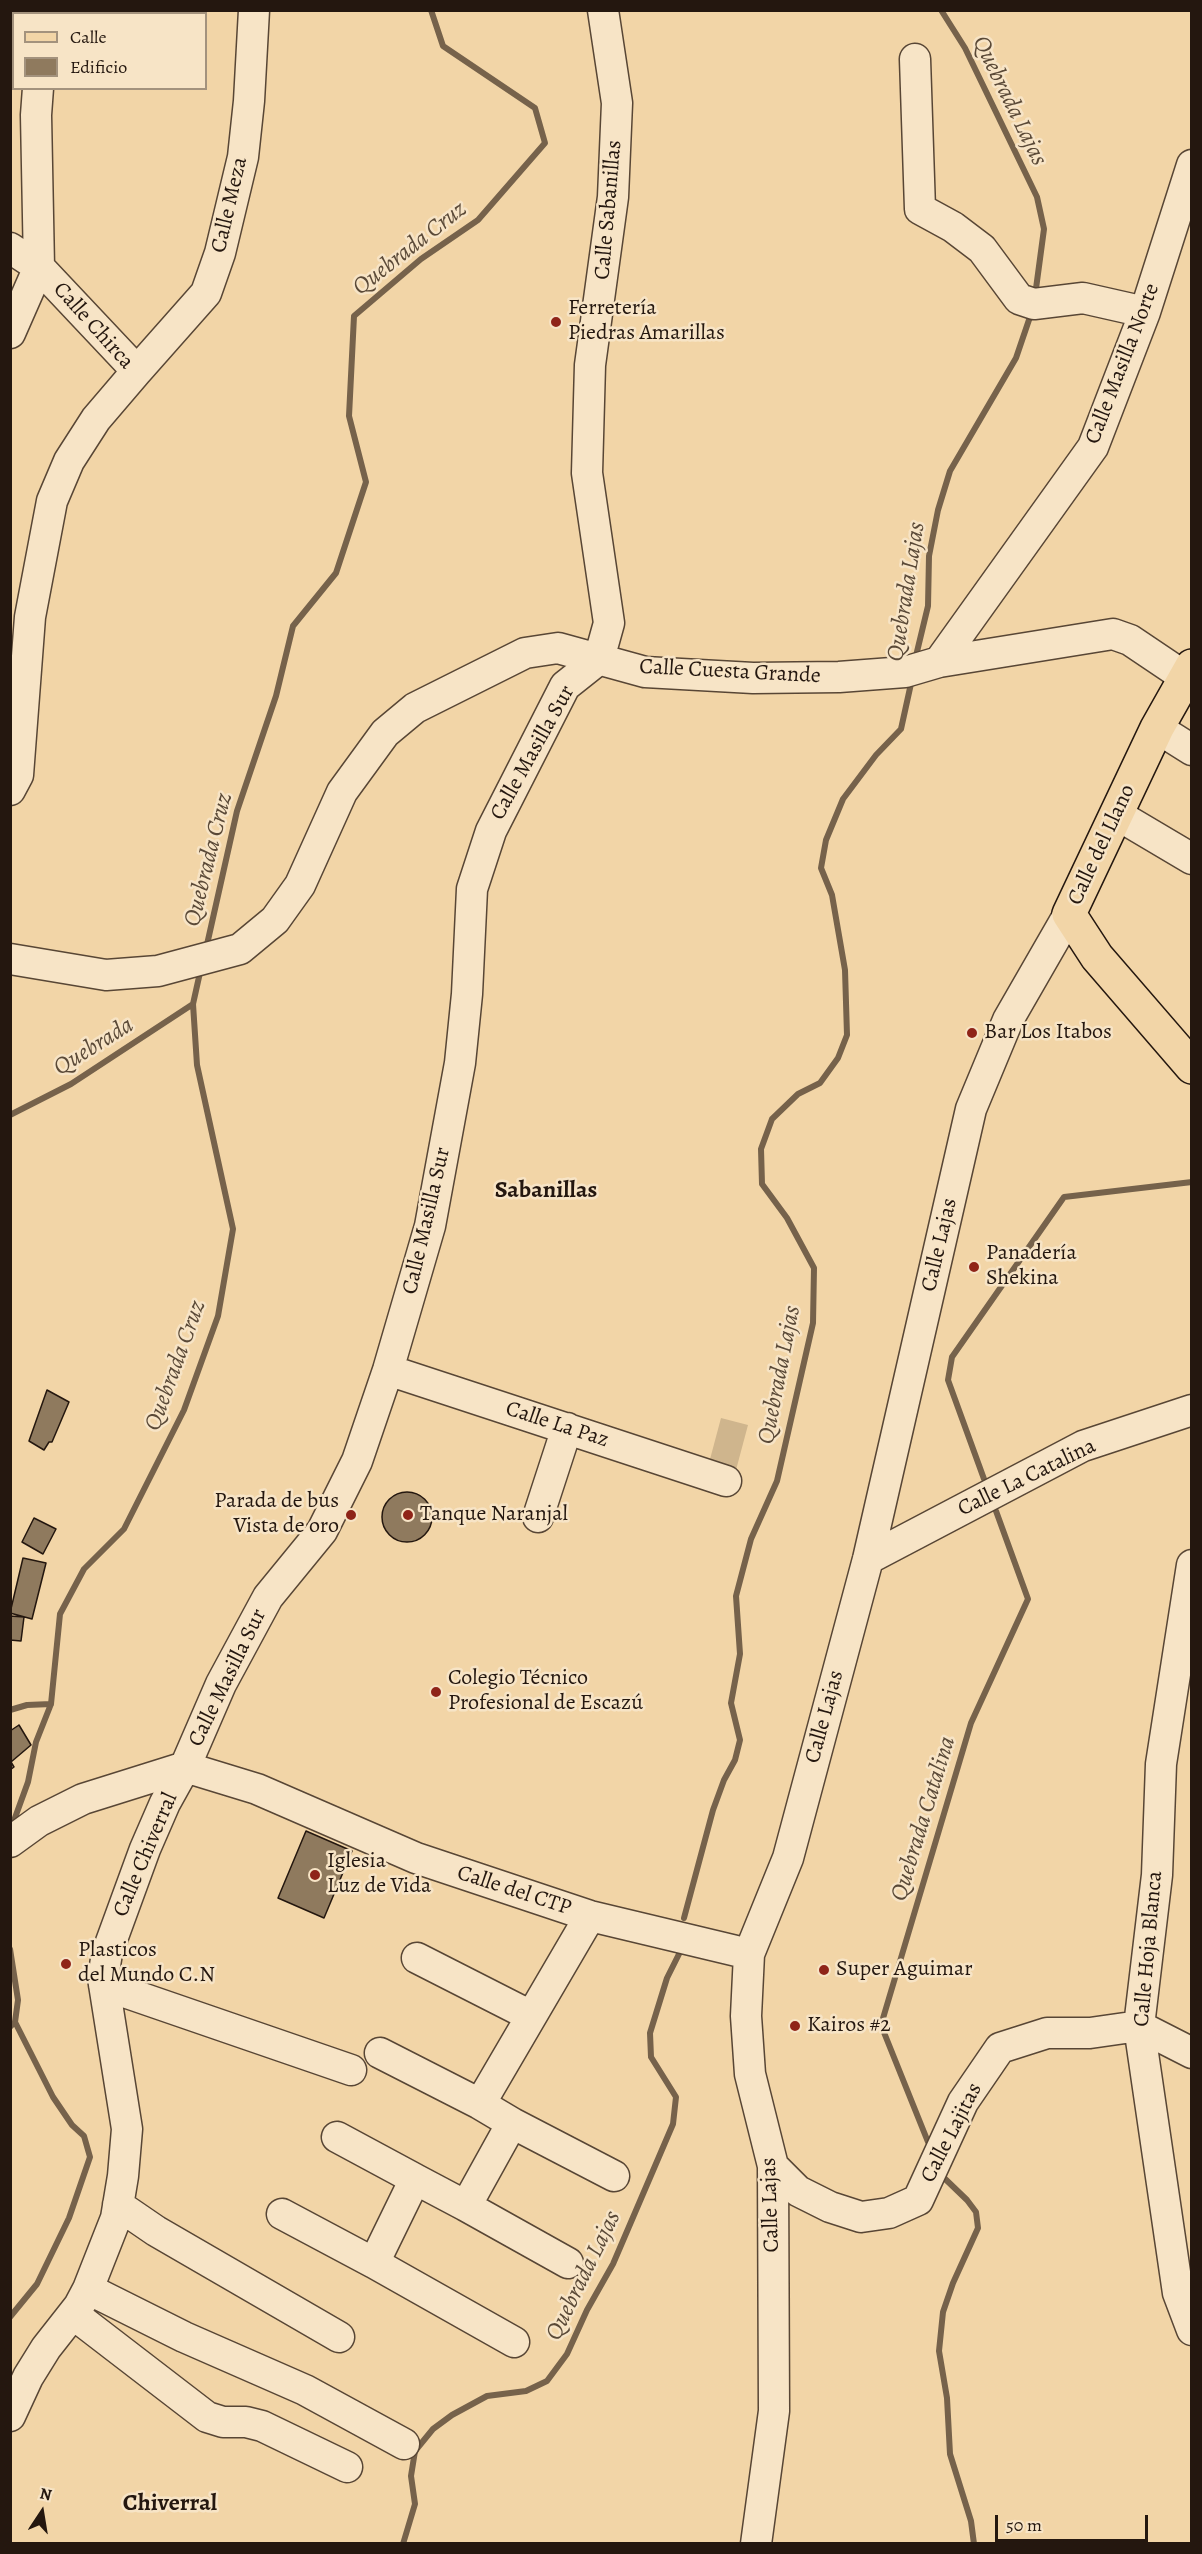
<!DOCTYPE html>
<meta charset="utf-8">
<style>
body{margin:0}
#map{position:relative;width:1202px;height:2554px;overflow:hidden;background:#f2d5a7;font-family:Alegreya,serif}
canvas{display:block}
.frame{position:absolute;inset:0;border:12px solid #24170f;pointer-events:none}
.legend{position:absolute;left:12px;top:12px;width:195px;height:78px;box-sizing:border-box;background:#f7e4c6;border:2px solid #a3927d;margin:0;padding:8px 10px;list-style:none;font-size:18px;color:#24170f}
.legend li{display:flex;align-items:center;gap:12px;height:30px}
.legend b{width:30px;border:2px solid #a3927d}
.north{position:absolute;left:12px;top:2482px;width:60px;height:60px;-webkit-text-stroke:4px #f7e4c6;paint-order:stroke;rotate:12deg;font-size:16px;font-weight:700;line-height:24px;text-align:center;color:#24170f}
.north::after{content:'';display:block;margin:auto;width:21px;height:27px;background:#24170f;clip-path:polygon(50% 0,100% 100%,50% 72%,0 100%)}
.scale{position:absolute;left:995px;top:2515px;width:153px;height:27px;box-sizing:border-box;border:3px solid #24170f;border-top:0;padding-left:8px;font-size:18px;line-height:21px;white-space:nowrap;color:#24170f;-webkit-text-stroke:4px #f7e4c6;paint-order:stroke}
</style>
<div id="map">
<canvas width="1202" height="2554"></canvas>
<div class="frame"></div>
<ul class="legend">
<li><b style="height:8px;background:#f2d5a7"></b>Calle</li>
<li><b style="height:16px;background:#8f7a5e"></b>Edificio</li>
</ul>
<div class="north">N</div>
<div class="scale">50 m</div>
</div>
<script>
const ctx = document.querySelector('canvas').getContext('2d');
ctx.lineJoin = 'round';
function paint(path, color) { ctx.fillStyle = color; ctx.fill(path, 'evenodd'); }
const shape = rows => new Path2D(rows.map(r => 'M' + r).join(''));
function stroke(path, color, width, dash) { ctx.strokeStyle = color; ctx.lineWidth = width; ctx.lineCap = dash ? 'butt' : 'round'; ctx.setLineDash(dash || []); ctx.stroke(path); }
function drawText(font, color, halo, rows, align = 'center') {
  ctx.font = font + ' Alegreya,serif'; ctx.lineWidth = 5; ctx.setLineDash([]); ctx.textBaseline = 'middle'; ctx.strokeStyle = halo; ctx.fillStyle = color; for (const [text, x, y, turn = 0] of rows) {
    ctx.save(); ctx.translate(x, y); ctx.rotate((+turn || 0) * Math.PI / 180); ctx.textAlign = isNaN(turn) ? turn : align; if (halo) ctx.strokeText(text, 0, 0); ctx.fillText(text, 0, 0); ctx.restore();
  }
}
paint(shape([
 [721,1418,748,1425,736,1470,709,1463]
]), '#cfb58d');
stroke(shape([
 [941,10,965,48,1037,197,1044,229,1035,296],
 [915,660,928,606,929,556,938,510,950,471,1016,358,1032,311],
 [206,949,237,811,276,696,293,626,336,573,366,482,349,416,354,316,421,259,478,220,545,143,535,108,443,46,431,10],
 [10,1115,71,1084,193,1004],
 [984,1479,948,1380,952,1357,1064,1197,1192,1182],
 [10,1710,27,1705,51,1704],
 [12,1826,28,1782,36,1742,51,1704,60,1614,84,1569,124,1529,184,1410,218,1316,233,1229,197,1065,193,1004,201,968],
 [684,1918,713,1810,724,1780,735,1760,740,1740,731,1703,740,1654,736,1596,751,1539,777,1481,813,1323,814,1268,787,1218,762,1184,761,1149,772,1119,798,1094,820,1083,838,1058,847,1035,845,970,832,895,821,868,826,840,843,799,876,755,901,729,912,679],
 [10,1949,18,2000,15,2022,10,2027],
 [928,2142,881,2025,971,1723,1028,1599,996,1511],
 [940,2174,967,2200,976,2212,978,2228,953,2283,943,2312,939,2351,947,2398,950,2454,971,2521,974,2544],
 [10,2317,37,2284,69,2218,90,2157,84,2136,72,2125,53,2097,15,2022],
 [403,2544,415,2504,411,2476,415,2451,433,2429,452,2415,487,2396,526,2391,547,2381,567,2354,587,2310,613,2264,673,2124,676,2097,651,2057,650,2033,667,1978,680,1952]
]), '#76624b', 6);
const building = shape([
 [47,1390,69,1402,52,1442,49,1442,44,1450,29,1441,47,1390],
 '382 1517a25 25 0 1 1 50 0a25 25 0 1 1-50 0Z',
 [34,1518,56,1529,43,1554,22,1542,34,1518],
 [23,1558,46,1563,32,1619,10,1613,23,1558],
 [10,1616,24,1617,21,1641,10,1640,10,1616],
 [19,1725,31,1745,11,1762,14,1767,10,1770,10,1731,19,1725],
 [306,1831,352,1851,324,1918,278,1898,306,1831]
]);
paint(building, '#8f7a5e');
stroke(building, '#24170f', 1.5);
const minor = shape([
 [49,14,50,10],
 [915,59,920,209,953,227,982,249,1019,299,1034,304,1083,298,1145,312],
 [10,248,39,267,10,333],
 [137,371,206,293,220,253,243,157,249,101,254,10],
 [939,662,1093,447,1145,312,1192,165],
 [1157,728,1192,750],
 [10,790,18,775,30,617,52,501,69,461,96,419,137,371,39,267,36,115,38,88],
 [1116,814,1192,859],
 [10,959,106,975,158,971,240,949,275,920,300,885,342,792,385,733,415,708,525,653,558,648,645,672,753,678,839,677,905,672,939,662,1113,634,1130,640,1185,677],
 [388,1370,726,1481],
 [538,1517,567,1428],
 [868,1559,1083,1446,1192,1410],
 [1192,1565,1161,1764,1157,1875,1139,2026,1178,2293,1192,2330],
 [185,1767,257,1789,416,1858,590,1916,749,1954],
 [10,1842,39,1821,83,1799,185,1767],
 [417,1958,531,2016],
 [104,1985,351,2070],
 [1139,2026,1192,2053],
 [380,2053,480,2104],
 [512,2123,614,2176],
 [337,2137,415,2179],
 [773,2166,798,2191,830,2207,861,2217,889,2213,918,2200,963,2102,1000,2048,1047,2033,1090,2033,1139,2026],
 [118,2205,156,2231,339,2337],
 [466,2206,568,2263],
 [282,2214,374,2263],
 [88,2289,184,2337,305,2390,404,2444],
 [73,2314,207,2417,223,2422,246,2422,262,2426,347,2467],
 [514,2342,374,2263,415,2179,466,2206,512,2123,480,2104,590,1916],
 [10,2416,28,2377,46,2348,79,2306,88,2289,116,2218,123,2176,127,2129,103,1978,107,1953,145,1849,165,1803,185,1767,221,1684,268,1597,322,1531,357,1461,388,1370,430,1226,460,1063,467,994,472,889,491,831,565,686,599,659,609,623,587,473,590,365,613,197,617,103,603,10],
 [756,2544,774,2411,773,2166,750,2074,746,2016,749,1954,788,1858,868,1559,971,1109,1008,1020,1069,914]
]);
const major = shape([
 [1192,666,1157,728,1069,914,1097,957,1192,1067]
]);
stroke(minor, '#584635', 33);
stroke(major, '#24170f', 36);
stroke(minor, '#f7e4c6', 30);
stroke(major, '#f2d5a7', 33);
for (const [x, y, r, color] of [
 [556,322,6,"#8f2418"],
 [972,1033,6,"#8f2418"],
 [974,1267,6,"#8f2418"],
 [351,1515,6,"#8f2418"],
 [408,1515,6,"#8f2418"],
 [436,1692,6,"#8f2418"],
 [315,1875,6,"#8f2418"],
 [66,1964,6,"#8f2418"],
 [824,1970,6,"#8f2418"],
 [795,2026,6,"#8f2418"]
]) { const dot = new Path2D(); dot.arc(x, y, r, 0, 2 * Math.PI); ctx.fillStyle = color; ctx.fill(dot); stroke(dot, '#f7e4c6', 2); }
drawText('22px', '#24170f', '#f7e4c6', [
 ["Calle Meza",230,205,-77],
 ["Calle Sabanillas",609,210,-85],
 ["Calle Chirca",93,326,48],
 ["Calle Masilla Norte",1123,364,-69],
 ["Calle Cuesta Grande",730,672,3],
 ["Calle Masilla Sur",533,753,-61],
 ["Calle del Llano",1102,845,-65],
 ["Calle Masilla Sur",427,1221,-77],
 ["Calle Lajas",940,1245,-77],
 ["Calle La Paz",557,1425,18],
 ["Calle La Catalina",1027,1478,-26],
 ["Calle Masilla Sur",228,1678,-64],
 ["Calle Lajas",825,1717,-75],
 ["Calle Chiverral",146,1855,-67],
 ["Calle del CTP",514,1891,18],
 ["Calle Hoja Blanca",1149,1949,-85],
 ["Calle Lajitas",952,2133,-63],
 ["Calle Lajas",771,2205,-92]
]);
drawText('22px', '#24170f', '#f7e4c6', [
 ["Ferretería",568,309],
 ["Piedras Amarillas",568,334],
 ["Bar Los Itabos",984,1033],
 ["Panadería",986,1254],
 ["Shekina",986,1279],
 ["Parada de bus",339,1502,"right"],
 ["Vista de oro",339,1527,"right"],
 ["Tanque Naranjal",420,1515],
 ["Colegio Técnico",448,1679],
 ["Profesional de Escazú",448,1704],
 ["Iglesia",327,1862],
 ["Luz de Vida",327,1887],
 ["Plasticos",78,1951],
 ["del Mundo C.N",78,1976],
 ["Super Aguimar",836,1970],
 ["Kairos #2",807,2026]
], 'left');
drawText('italic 24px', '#5a4937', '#f7e4c6', [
 ["Quebrada Lajas",1009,101,64],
 ["Quebrada Cruz",410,249,-38],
 ["Quebrada Lajas",907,592,-81],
 ["Quebrada Cruz",209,860,-76],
 ["Quebrada",94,1047,-32],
 ["Quebrada Cruz",176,1366,-70],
 ["Quebrada Lajas",780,1375,-79],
 ["Quebrada Catalina",924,1819,-73],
 ["Quebrada Lajas",584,2276,-64]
]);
drawText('bold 24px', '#24170f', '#f7e4c6', [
 ["Sabanillas",546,1191],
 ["Chiverral",170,2504]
]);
</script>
